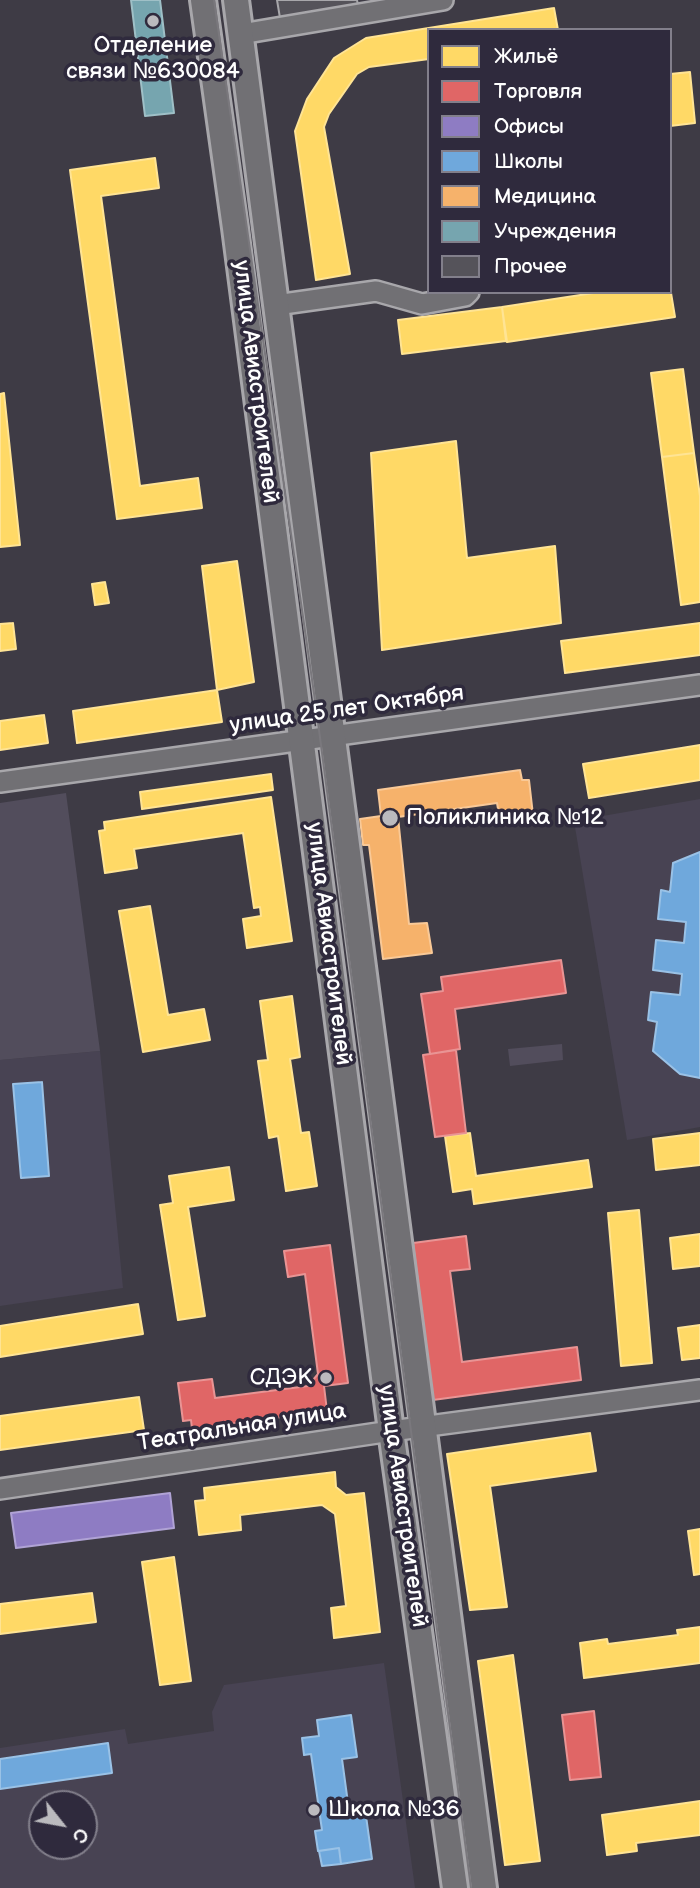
<!DOCTYPE html>
<meta charset="utf-8">
<style>
body{margin:0}
#map{position:relative;width:700px;height:1888px;overflow:hidden;background:#3e3b45;font-family:"Balsamiq Sans",sans-serif}
canvas{display:block}
.legend{position:absolute;left:427px;top:28px;width:245px;height:266px;box-sizing:border-box;background:#2f2a3d;border:2px solid #827f8b;margin:0;padding:9px 12px;list-style:none;font-size:21px;color:#fff}
.legend li{display:flex;align-items:center;gap:14px;height:35px}
.legend b{width:35px;border:2px solid #827f8b}
.north{position:absolute;left:28px;top:1790px;width:70px;height:70px;box-sizing:border-box;background:#2f2a3d;border:2px solid #827f8b;border-radius:50%;rotate:121deg;font-size:19px;font-weight:700;line-height:28px;text-align:center;color:#fff}
.north::after{content:'';display:block;margin:auto;width:24px;height:32px;background:#bbbabe;clip-path:polygon(50% 0,100% 100%,50% 72%,0 100%)}
</style>
<div id="map">
<canvas width="700" height="1888"></canvas>
<ul class="legend">
<li><b style="height:19px;background:#ffd966"></b>Жильё</li>
<li><b style="height:19px;background:#e06666"></b>Торговля</li>
<li><b style="height:19px;background:#8e7cc3"></b>Офисы</li>
<li><b style="height:19px;background:#6fa8dc"></b>Школы</li>
<li><b style="height:19px;background:#f6b26b"></b>Медицина</li>
<li><b style="height:19px;background:#76a5af"></b>Учреждения</li>
<li><b style="height:19px;background:#55535a"></b>Прочее</li>
</ul>
<div class="north">С</div>
</div>
<script>
const ctx = document.querySelector('canvas').getContext('2d');
ctx.lineJoin = 'round';
function paint(path, color) { ctx.fillStyle = color; ctx.fill(path, 'evenodd'); }
const shape = rows => new Path2D(rows.map(r => 'M' + r).join(''));
function stroke(path, color, width, dash) { ctx.strokeStyle = color; ctx.lineWidth = width; ctx.lineCap = dash ? 'butt' : 'round'; ctx.setLineDash(dash || []); ctx.stroke(path); }
function drawText(font, color, halo, rows, align = 'center') {
  ctx.font = font + ' "Balsamiq Sans",sans-serif'; ctx.lineWidth = 7; ctx.setLineDash([]); ctx.textBaseline = 'middle'; ctx.strokeStyle = halo; ctx.fillStyle = color; for (const [text, x, y, turn = 0] of rows) {
    ctx.save(); ctx.translate(x, y); ctx.rotate((+turn || 0) * Math.PI / 180); ctx.textAlign = isNaN(turn) ? turn : align; if (halo) ctx.strokeText(text, 0, 0); ctx.fillText(text, 0, 0); ctx.restore();
  }
}
paint(shape([
 [700,799,700,1127,627,1140,574,821],
 [100,1051,123,1288,0,1306,0,1060],
 [384,1663,415,1888,0,1888,0,1748,125,1729,128,1744,214,1731,212,1712,224,1685],
 [42,1804,84,1804,84,1846,42,1846]
]), '#484353');
paint(shape([
 [66,793,100,1051,0,1060,0,803],
 [562,1044,563,1060,510,1066,508,1049]
]), '#524d5c');
const homes = shape([
 [554,8,558,30,429,30,429,59,369,67,357,74,329,114,324,127,350,274,316,280,295,131,307,99,334,58,366,38,554,8],
 [690,72,695,123,670,126,670,74,690,72],
 [155,158,159,188,101,196,140,486,198,478,202,508,117,519,70,170,155,158],
 [670,287,675,317,507,342,502,307,600,292,670,292,670,287],
 [502,307,506,341,402,354,398,320,502,307],
 [683,369,694,453,662,457,651,373,683,369],
 [4,393,20,545,0,547,0,394,4,393],
 [456,441,467,558,555,546,561,623,382,650,371,453,456,441],
 [694,453,700,496,700,602,681,605,662,457,694,453],
 [237,561,254,682,217,690,202,566,237,561],
 [105,582,109,603,95,605,92,584,105,582],
 [13,623,16,649,0,651,0,624,13,623],
 [700,623,700,655,565,673,561,641,700,623],
 [217,690,222,722,77,743,73,711,217,690],
 [44,715,48,743,0,750,0,721,44,715],
 [700,745,700,780,589,798,583,764,700,745],
 [271,774,273,790,142,809,140,792,271,774],
 [271,797,292,941,247,948,243,919,261,916,260,907,254,908,243,833,134,849,137,868,105,873,99,831,105,830,104,822,271,797],
 [150,906,168,1015,204,1009,210,1040,143,1052,119,911,150,906],
 [292,996,300,1057,290,1059,301,1133,309,1132,317,1186,286,1191,278,1136,269,1138,258,1061,268,1060,260,1001,292,996],
 [470,1133,476,1176,588,1160,592,1187,474,1204,472,1189,453,1192,445,1136,470,1133],
 [700,1133,700,1165,656,1170,653,1139,700,1133],
 [229,1167,234,1200,188,1207,205,1316,178,1320,160,1205,173,1203,169,1176,229,1167],
 [639,1210,652,1363,621,1366,608,1213,639,1210],
 [700,1234,700,1266,673,1269,670,1238,700,1234],
 [138,1304,143,1334,0,1357,0,1326,138,1304],
 [700,1325,700,1358,682,1360,678,1328,700,1325],
 [139,1397,144,1430,0,1450,0,1416,139,1397],
 [590,1433,596,1471,490,1486,507,1607,470,1610,447,1454,590,1433],
 [335,1472,336,1487,346,1495,364,1493,380,1632,334,1638,331,1608,346,1606,335,1514,322,1505,240,1515,241,1530,199,1535,195,1501,205,1500,204,1488,335,1472],
 [700,1529,700,1574,694,1575,688,1531,700,1529],
 [174,1557,191,1681,160,1685,142,1562,174,1557],
 [92,1593,96,1622,0,1634,0,1604,92,1593],
 [700,1627,700,1663,584,1678,580,1643,607,1639,608,1644,678,1635,677,1630,700,1627],
 [513,1655,540,1861,505,1865,478,1661,513,1655],
 [700,1801,700,1835,636,1843,637,1851,607,1855,602,1815,700,1801]
]);
paint(homes, '#ffd966');
stroke(homes, '#ffe494', 2);
const shops = shape([
 [561,960,566,993,455,1009,460,1049,430,1054,421,994,443,991,441,977,561,960],
 [456,1050,466,1133,435,1137,423,1055,456,1050],
 [466,1236,470,1269,450,1271,462,1362,577,1347,581,1380,433,1400,413,1243,466,1236],
 [330,1245,348,1383,324,1386,327,1411,192,1429,191,1420,183,1421,178,1383,212,1379,215,1398,308,1386,318,1374,305,1274,288,1277,284,1251,330,1245],
 [594,1711,601,1777,570,1780,562,1715,594,1711]
]);
paint(shops, '#e06666');
stroke(shops, '#e99494', 2);
const offices = shape([
 [170,1493,174,1528,16,1548,11,1513,170,1493]
]);
paint(offices, '#8e7cc3');
stroke(offices, '#b0a3d5', 2);
const schools = shape([
 [700,852,700,1078,680,1074,653,1051,657,1022,648,1020,651,992,680,995,682,974,653,970,656,940,684,943,686,922,658,919,661,890,670,892,673,863,700,852],
 [42,1082,49,1176,21,1178,13,1084,42,1082],
 [351,1715,357,1757,342,1759,350,1818,366,1816,372,1859,341,1864,339,1848,318,1851,315,1831,322,1830,311,1754,304,1755,302,1738,319,1736,317,1720,351,1715],
 [108,1743,112,1773,0,1789,0,1759,108,1743],
 [339,1848,341,1864,322,1866,319,1851,339,1848]
]);
paint(schools, '#6fa8dc');
stroke(schools, '#9ac2e6', 2);
const health = shape([
 [520,770,522,780,529,780,533,815,500,820,497,803,398,817,409,924,427,923,432,953,383,959,369,845,363,845,360,819,381,816,378,790,520,770]
]);
paint(health, '#f6b26b');
stroke(health, '#f9c997', 2);
const public = shape([
 [131,0,160,0,174,113,145,116,131,0]
]);
paint(public, '#76a5af');
stroke(public, '#9fc0c7', 2);
const building = shape([
 [277,0,357,0,358,5,280,18,277,0]
]);
paint(building, '#55535a');
stroke(building, '#a8a7ab', 2);
const minor = shape([
 [241,34,443,0],
 [276,305,376,291,422,304,465,296,469,292],
 [0,782,700,685],
 [0,1489,391,1431,700,1390]
]);
const major = shape([
 [203,0,235,228,391,1431,455,1888],
 [236,0,484,1888]
]);
stroke(minor, '#a8a7ab', 24);
stroke(major, '#a8a7ab', 30);
stroke(minor, '#717074', 19);
stroke(major, '#717074', 24);
stroke(shape([
 [214,0,316,707,471,1888]
]), '#7a787d', 2);
for (const [x, y, r, color] of [
 [153,21,7,"#bbbabe"],
 [390,818,9,"#bbbabe"],
 [326,1378,7,"#bbbabe"],
 [314,1810,7,"#bbbabe"]
]) { const dot = new Path2D(); dot.arc(x, y, r, 0, 2 * Math.PI); ctx.fillStyle = color; ctx.fill(dot); stroke(dot, '#2f2a3d', 2.5); }
drawText('23px', '#fff', '#2f2a3d', [
 ["Отделение",153,46,"center"],
 ["связи №630084",153,72,"center"],
 ["Поликлиника №12",406,818],
 ["СДЭК",312,1378,"right"],
 ["Школа №36",328,1810]
], 'left');
drawText('23px', '#fff', '#2f2a3d', [
 ["улица Авиастроителей",255,382,83],
 ["улица 25 лет Октября",347,710,-8],
 ["улица Авиастроителей",328,944,83],
 ["Театральная улица",242,1428,-9],
 ["улица Авиастроителей",402,1506,82]
]);
</script>
